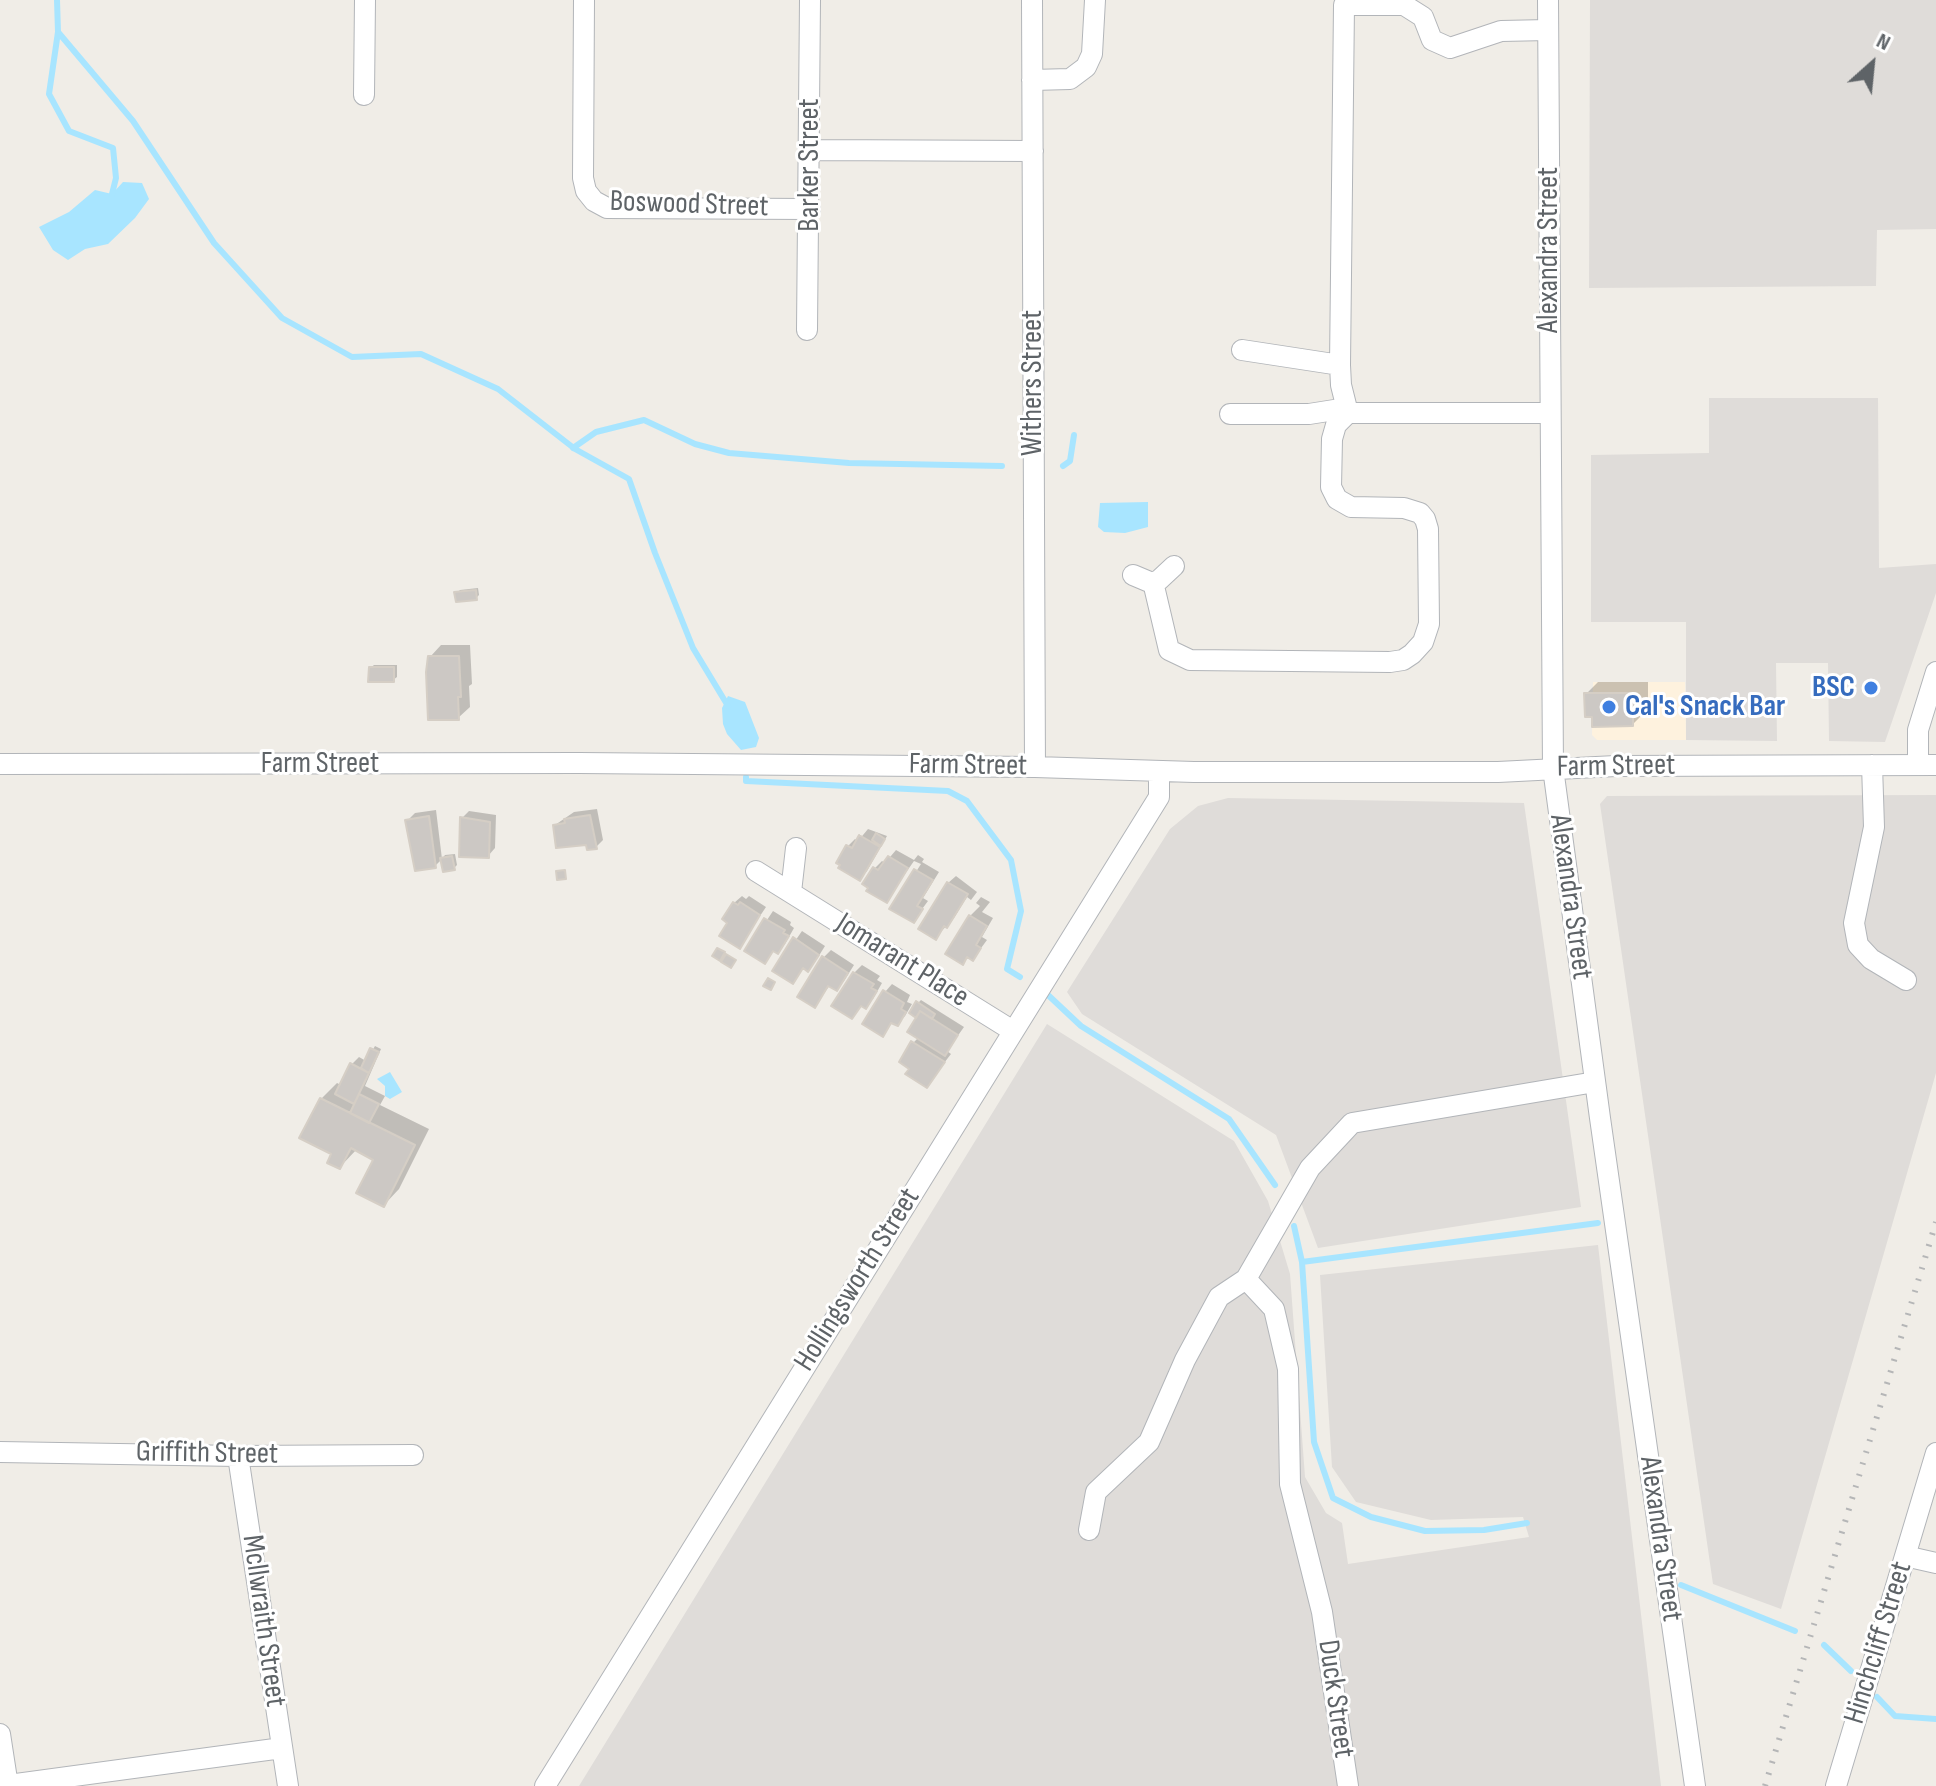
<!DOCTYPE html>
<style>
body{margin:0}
#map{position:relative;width:1936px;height:1786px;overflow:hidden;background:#f0ede7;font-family:"Sofia Sans Condensed",sans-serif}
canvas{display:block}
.north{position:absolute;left:1832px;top:24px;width:80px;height:80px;-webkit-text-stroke:6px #fff;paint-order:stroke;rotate:27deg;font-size:22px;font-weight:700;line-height:32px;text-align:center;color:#5e6367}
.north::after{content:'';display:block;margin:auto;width:28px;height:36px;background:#5e6367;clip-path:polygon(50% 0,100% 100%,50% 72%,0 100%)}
</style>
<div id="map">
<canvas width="1936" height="1786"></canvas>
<div class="north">N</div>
</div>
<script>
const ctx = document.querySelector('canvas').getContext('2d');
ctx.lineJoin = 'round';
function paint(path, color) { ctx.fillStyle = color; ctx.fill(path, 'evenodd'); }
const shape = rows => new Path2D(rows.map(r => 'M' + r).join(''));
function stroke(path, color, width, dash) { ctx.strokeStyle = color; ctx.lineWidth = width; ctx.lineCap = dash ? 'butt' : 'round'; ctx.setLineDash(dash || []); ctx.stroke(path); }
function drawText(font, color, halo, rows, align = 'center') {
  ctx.font = font + ' "Sofia Sans Condensed",sans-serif'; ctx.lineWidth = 6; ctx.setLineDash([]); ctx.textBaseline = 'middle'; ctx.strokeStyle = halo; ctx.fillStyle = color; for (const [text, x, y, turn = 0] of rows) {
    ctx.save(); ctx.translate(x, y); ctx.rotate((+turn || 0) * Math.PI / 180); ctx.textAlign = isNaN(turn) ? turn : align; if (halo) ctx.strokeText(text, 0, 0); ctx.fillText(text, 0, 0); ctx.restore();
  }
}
paint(shape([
 [1593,682,1685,682,1686,740,1597,740,1592,735]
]), '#fef2de');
paint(shape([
 [1590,0,1936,0,1936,229,1877,230,1876,286,1589,288],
 [1709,398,1878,398,1879,568,1936,564,1936,593,1885,742,1829,741,1828,663,1776,663,1777,741,1686,740,1686,622,1591,622,1591,455,1709,453],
 [1936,795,1936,1073,1781,1609,1713,1584,1600,804,1607,796],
 [1228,798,1524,803,1581,1207,1318,1248,1276,1135,1082,1014,1067,992,1170,829,1198,806],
 [1047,1024,1234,1141,1268,1201,1290,1274,1305,1477,1326,1513,1342,1523,1348,1564,1529,1537,1523,1517,1431,1520,1356,1502,1332,1467,1320,1275,1598,1245,1661,1786,579,1786]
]), '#dfdcd9');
paint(shape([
 [123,182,142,183,149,199,135,218,108,244,85,249,68,260,53,250,39,227,69,212,95,190,112,194],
 [1148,502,1148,527,1125,533,1104,532,1098,527,1100,503],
 [728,696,745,702,759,738,756,747,741,750,727,734,723,724,722,708],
 [390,1072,402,1092,390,1099,385,1096,385,1086,377,1079]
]), '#a8e5ff');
paint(shape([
 [478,588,479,595,476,598,457,593,460,590],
 [441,645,470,645,472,684,469,686,470,707,458,718,430,657],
 [374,665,397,665,397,677,393,680,370,668],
 [1598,682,1648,682,1648,702,1644,706,1644,713,1632,725,1594,715,1586,694],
 [597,809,603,840,596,847,555,825,574,812],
 [436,810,442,859,445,855,455,854,457,865,454,868,442,859,435,866,407,821,415,813],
 [469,811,496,815,495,848,488,856,462,818],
 [868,829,887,836,867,871,860,879,848,846,855,839,858,841],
 [896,850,914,860,918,855,924,859,922,862,939,872,923,898,928,901,914,920,892,909,921,864,914,861,886,901,875,868,882,861,885,863],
 [956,876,977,892,971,900,967,897,954,918,936,937,948,883],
 [742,896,746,899,749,896,766,907,740,946,734,903],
 [981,897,990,902,982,912,993,918,982,937,987,940,973,959,969,956,963,962,970,916,980,906,976,903],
 [773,911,791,922,790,925,794,928,785,944,777,951,774,950,764,961,747,950],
 [802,931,825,946,815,962,808,969,804,967,793,981,775,970],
 [831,950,854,965,844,981,836,989,830,985,815,1006,824,957],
 [862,965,880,976,877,980,882,983,873,999,865,1006,863,1004,852,1016,854,973],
 [892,984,910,995,907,1002,912,1004,905,1016,897,1024,893,1021,882,1034,885,992],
 [921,1000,964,1027,947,1051,951,1054,927,1085,911,1068,913,1043,919,1037,918,1003],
 [375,1046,381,1049,365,1086,385,1096,380,1105,429,1129,399,1189,384,1205,375,1159,357,1149,340,1167,321,1099,337,1083,341,1085,352,1064,359,1057,366,1061]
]), '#0003');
stroke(shape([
 [57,0,58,32,133,121,214,243,282,318,352,357,421,354,498,389,575,449,629,479,655,553,693,648,728,706],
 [58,32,49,94,69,131,113,148,116,178,112,194],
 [573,448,596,432,644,420,695,444,729,453,849,463,1002,466],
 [1063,466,1070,461,1074,435],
 [746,777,746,781,948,791,967,801,1011,860,1021,911,1007,969,1020,977],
 [1048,995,1081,1026,1229,1119,1275,1185],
 [1294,1226,1302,1262,1314,1442,1333,1498,1371,1517,1425,1531,1484,1530,1527,1523],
 [1302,1262,1598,1223],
 [1681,1585,1795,1631],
 [1824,1645,1851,1671],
 [1877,1697,1895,1716,1936,1719]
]), '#a8e5ff', 6);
const building = shape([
 [476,590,477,600,456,602,454,592,476,590],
 [428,656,459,656,461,697,458,697,459,720,428,720,426,672,428,656],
 [369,667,394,667,394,682,368,682,369,667],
 [1584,693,1637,693,1637,715,1633,715,1633,726,1592,727,1592,717,1585,717,1584,693],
 [590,815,597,849,587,850,586,845,556,848,553,825,565,823,564,819,590,815],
 [429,816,436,868,415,871,405,820,429,816],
 [460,817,490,822,489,858,459,857,460,817],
 [876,833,885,839,881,846,872,840,876,833],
 [859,835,880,847,860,881,838,868,840,865,836,863,846,845,852,848,859,835],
 [452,856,455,870,443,872,440,858,452,856],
 [888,856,908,868,887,903,866,891,868,888,862,884,873,867,878,870,888,856],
 [914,869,933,880,917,906,923,909,914,923,889,909,914,869],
 [565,870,566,879,557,880,556,871,565,870],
 [947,882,968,894,947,928,944,926,936,940,918,929,947,882],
 [733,902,738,905,740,902,760,915,740,949,719,936,727,923,722,919,733,902],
 [969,915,987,926,976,945,981,948,973,961,967,957,963,965,945,954,969,915],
 [764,918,785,930,783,933,789,936,778,954,773,951,765,964,744,951,764,918],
 [793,937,819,955,808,972,803,968,793,984,772,971,793,937],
 [717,948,725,952,720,961,712,956,717,948],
 [726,954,736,960,731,968,721,962,726,954],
 [822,956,848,973,837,991,828,986,815,1008,797,997,822,956],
 [853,972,874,984,871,988,877,991,866,1009,861,1006,852,1019,831,1006,853,972],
 [768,978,775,982,771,990,763,986,768,978],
 [883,990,904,1003,901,1009,906,1012,898,1026,891,1023,883,1037,862,1024,883,990],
 [916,1001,935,1014,932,1019,920,1011,916,1018,909,1013,916,1001],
 [920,1011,958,1035,945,1056,907,1032,920,1011],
 [911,1041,945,1062,927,1088,905,1074,909,1069,899,1062,911,1041],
 [370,1048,379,1052,369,1073,361,1068,370,1048],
 [350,1063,369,1073,354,1104,335,1094,350,1063],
 [359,1094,379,1104,369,1123,350,1113,359,1094],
 [320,1098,415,1145,384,1207,356,1193,373,1160,351,1148,340,1169,327,1163,331,1154,299,1138,320,1098]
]);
paint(building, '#ccc8c4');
stroke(building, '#d5cec5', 2);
const minor = shape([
 [584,0,583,178,586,191,594,201,607,208,810,209],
 [1032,0,1035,767],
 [1548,0,1553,768,1600,1118,1695,1786],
 [1548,30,1501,31,1450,48,1432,40,1423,17,1404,5,1344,5,1340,365,1341,385,1348,413,1550,413],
 [1032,80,1070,79,1086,67,1092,54,1095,0],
 [364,95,365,0],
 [811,150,1033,151],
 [807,330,810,0],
 [1242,350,1340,365],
 [1230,414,1309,414,1347,408],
 [1133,575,1152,583,1159,580,1174,566],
 [1153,582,1169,650,1190,660,1390,662,1403,660,1412,654,1423,642,1429,624,1428,529,1425,519,1420,513,1404,508,1351,507,1337,499,1331,487,1332,439,1336,425,1348,413],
 [0,764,579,763,1035,767,1194,772,1498,772,1616,766,1936,765],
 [1872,765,1874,827,1854,923,1858,945,1871,959,1906,980],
 [1918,765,1918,730,1936,672],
 [756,871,1013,1031],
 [791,892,796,848],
 [1246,1279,1274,1309,1288,1369,1290,1484,1322,1612,1348,1786],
 [0,1452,238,1456,413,1455],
 [238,1456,288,1786],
 [1089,1530,1096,1492,1149,1442,1185,1360,1219,1297,1246,1279,1310,1168,1352,1123,1595,1082],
 [1905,1556,1936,1563],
 [0,1734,8,1786],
 [0,1786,282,1748],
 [545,1786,1159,797,1159,771],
 [1836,1786,1936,1453]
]);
stroke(minor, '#b2b5b9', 22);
stroke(minor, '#fff', 20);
stroke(shape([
 [1765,1786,1936,1222]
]), '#b5b6b7', 6, [2, 10]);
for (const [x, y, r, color] of [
 [1871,688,8,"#3f7fe0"],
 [1609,707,8,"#3f7fe0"]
]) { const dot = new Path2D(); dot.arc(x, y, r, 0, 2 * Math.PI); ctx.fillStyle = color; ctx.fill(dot); stroke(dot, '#fff', 3); }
drawText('30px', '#5e6367', '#fff', [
 ["Barker Street",810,165,-90],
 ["Boswood Street",689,205,2],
 ["Alexandra Street",1549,250,-90],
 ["Withers Street",1033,383,-90],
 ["Farm Street",320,764],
 ["Farm Street",968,766,1],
 ["Farm Street",1616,767,-1],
 ["Alexandra Street",1570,897,82],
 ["Jomarant Place",902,961,32],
 ["Hollingsworth Street",858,1280,-58],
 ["Griffith Street",207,1454,1],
 ["Alexandra Street",1660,1539,82],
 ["Mcllwraith Street",263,1621,82],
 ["Hinchcliff Street",1879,1643,-73],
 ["Duck Street",1335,1699,82]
]);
drawText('bold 30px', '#366cbe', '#fff', [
 ["BSC",1855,688],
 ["Cal's Snack Bar",1625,707,"left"]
], 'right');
</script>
